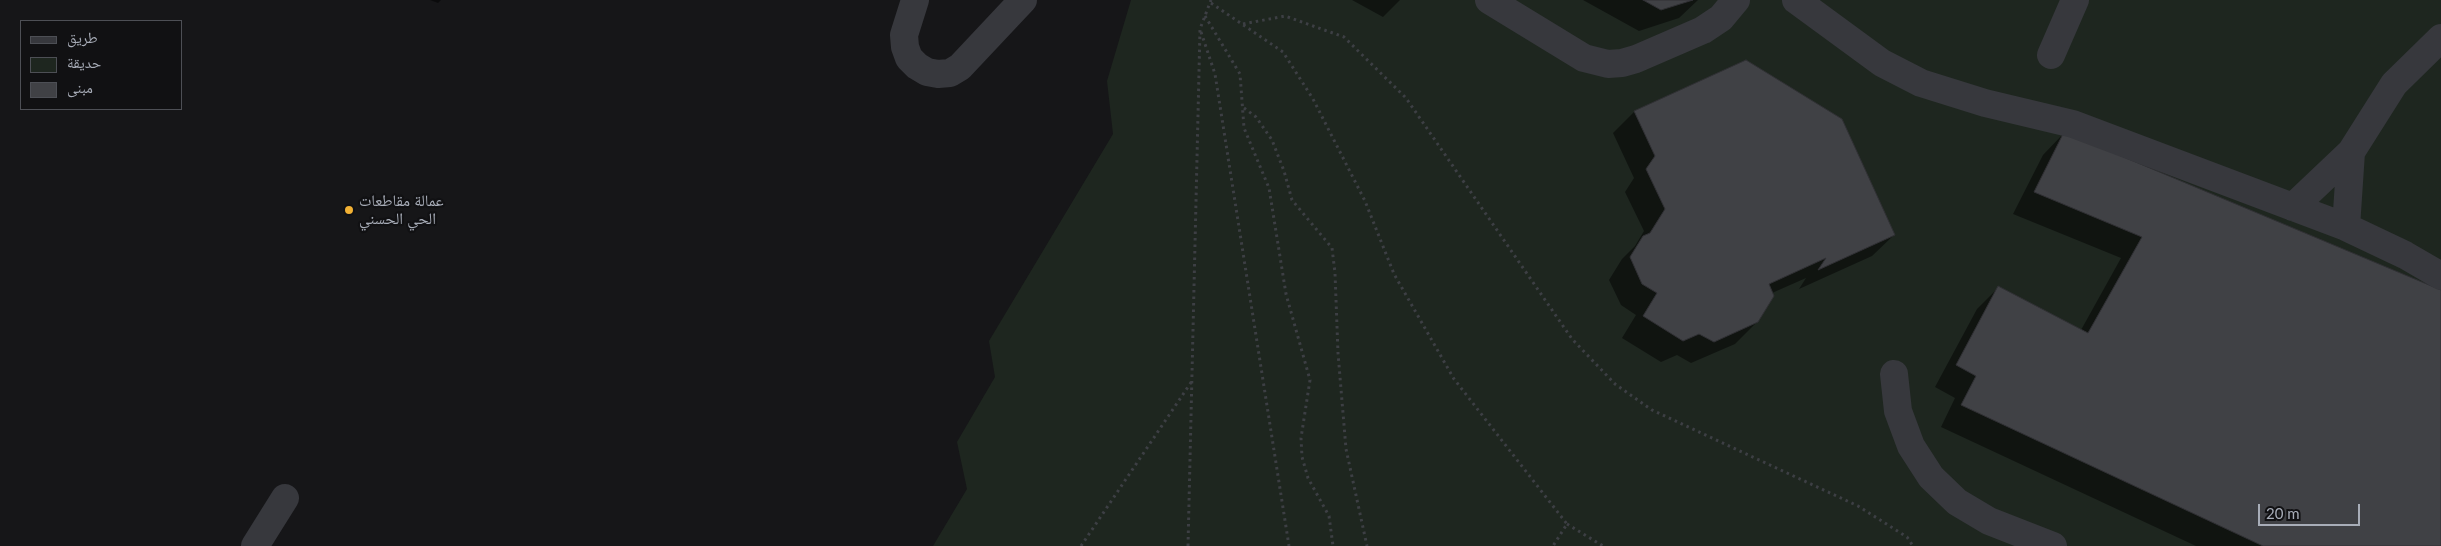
<!DOCTYPE html>
<meta charset="utf-8">
<style>
body{margin:0}
#map{position:relative;width:2441px;height:546px;overflow:hidden;background:#161618;font-family:Lato,"Noto Naskh Arabic",sans-serif}
canvas{display:block}
.legend{position:absolute;left:20px;top:20px;width:162px;height:90px;box-sizing:border-box;background:#111113;border:1px solid #4d4f55;margin:0;padding:6px 9px;list-style:none;font-size:15px;color:#a8adb8}
.legend li{display:flex;align-items:center;gap:10px;height:25px}
.legend b{width:25px;border:1px solid #4d4f55}
.scale{position:absolute;left:2258px;top:504px;width:102px;height:22px;box-sizing:border-box;border:2px solid #a8adb8;border-top:0;padding-left:6px;font-size:15px;line-height:18px;white-space:nowrap;color:#a8adb8;-webkit-text-stroke:4px #111113;paint-order:stroke}
</style>
<div id="map">
<canvas width="2441" height="546"></canvas>
<ul class="legend">
<li><b style="height:6px;background:#37383d"></b>طريق</li>
<li><b style="height:14px;background:#1e261f"></b>حديقة</li>
<li><b style="height:14px;background:#404145"></b>مبنى</li>
</ul>
<div class="scale">20 m</div>
</div>
<script>
const ctx = document.querySelector('canvas').getContext('2d');
ctx.lineJoin = 'round';
function paint(path, color) { ctx.fillStyle = color; ctx.fill(path, 'evenodd'); }
const shape = rows => new Path2D(rows.map(r => 'M' + r).join(''));
function stroke(path, color, width, dash) { ctx.strokeStyle = color; ctx.lineWidth = width; ctx.lineCap = dash ? 'butt' : 'round'; ctx.setLineDash(dash || []); ctx.stroke(path); }
function drawText(font, color, halo, rows, align = 'center') {
  ctx.font = font + ' Lato,"Noto Naskh Arabic",sans-serif'; ctx.lineWidth = 4.5; ctx.setLineDash([]); ctx.textBaseline = 'middle'; ctx.strokeStyle = halo; ctx.fillStyle = color; for (const [text, x, y, turn = 0] of rows) {
    ctx.save(); ctx.translate(x, y); ctx.rotate((+turn || 0) * Math.PI / 180); ctx.textAlign = isNaN(turn) ? turn : align; if (halo) ctx.strokeText(text, 0, 0); ctx.fillText(text, 0, 0); ctx.restore();
  }
}
paint(shape([
 [1131,0,2441,0,2441,546,933,546,967,489,957,442,995,377,989,341,1113,134,1107,81]
]), '#1e261f');
paint(shape([
 [430,0,441,0,438,3],
 [1352,0,1400,0,1383,17],
 [1583,0,1698,0,1679,18,1639,31],
 [1634,112,1894,235,1872,256,1799,289,1806,278,1772,293,1757,322,1735,344,1691,363,1677,355,1661,362,1622,338,1636,315,1621,305,1609,280,1622,259,1635,246,1644,231,1625,192,1634,178,1613,133],
 [2064,133,2441,292,2441,546,2196,546,1941,427,1955,398,1935,387,1977,309,1999,287,2081,330,2121,258,2013,214,2043,155]
]), '#0007');
const building = shape([
 [1643,0,1693,0,1661,10,1643,0],
 [1746,60,1842,119,1895,235,1818,270,1826,258,1769,284,1774,296,1758,322,1714,342,1699,334,1683,341,1643,316,1657,293,1642,284,1630,257,1643,236,1650,233,1665,209,1646,169,1655,156,1634,111,1746,60],
 [2064,132,2441,290,2441,546,2263,546,1961,405,1976,376,1956,365,1998,286,2088,333,2142,237,2034,192,2064,132]
]);
paint(building, '#404145');
stroke(building, '#303034', 1);
stroke(shape([
 [1211,3,1283,52,1313,99,1365,201,1394,274,1454,379,1567,524,1553,546],
 [1205,16,1240,74,1244,128,1269,188,1286,294,1310,380,1301,438,1302,457,1308,478,1329,516,1333,546],
 [1243,24,1285,16,1344,37,1406,98,1572,339,1615,384,1652,410,1858,506,1907,537,1913,546],
 [1201,32,1215,74,1289,546],
 [1244,108,1256,117,1272,140,1284,171,1292,200,1332,248,1335,273,1338,353,1346,449,1367,546],
 [1567,524,1603,546],
 [1081,546,1192,381],
 [1188,546,1200,29,1211,0]
]), '#3d3f44', 3, [2.5, 4]);
stroke(shape([
 [915,0,904,35,905,47,909,58,917,66,927,72,938,74,950,73,960,67,1023,0],
 [1489,0,1584,58,1608,64,1622,63,1636,59,1703,30,1721,18,1736,0],
 [1796,0,1882,63,1921,83,1985,103,2073,124,2346,227,2405,255,2441,276],
 [2051,55,2075,0],
 [2293,207,2351,152],
 [2346,227,2351,152,2394,84,2441,38],
 [1894,374,1898,411,1911,446,1931,477,1957,502,1989,521,2053,546],
 [255,546,285,498]
]), '#37383d', 28);
for (const [x, y, r, color] of [
 [349,210,5,"#f2b134"]
]) { const dot = new Path2D(); dot.arc(x, y, r, 0, 2 * Math.PI); ctx.fillStyle = color; ctx.fill(dot); stroke(dot, '#111113', 2); }
drawText('16px', '#a8adb8', '#111113', [
 ["عمالة مقاطعات",359,201],
 ["الحي الحسني",359,219]
], 'left');
</script>
